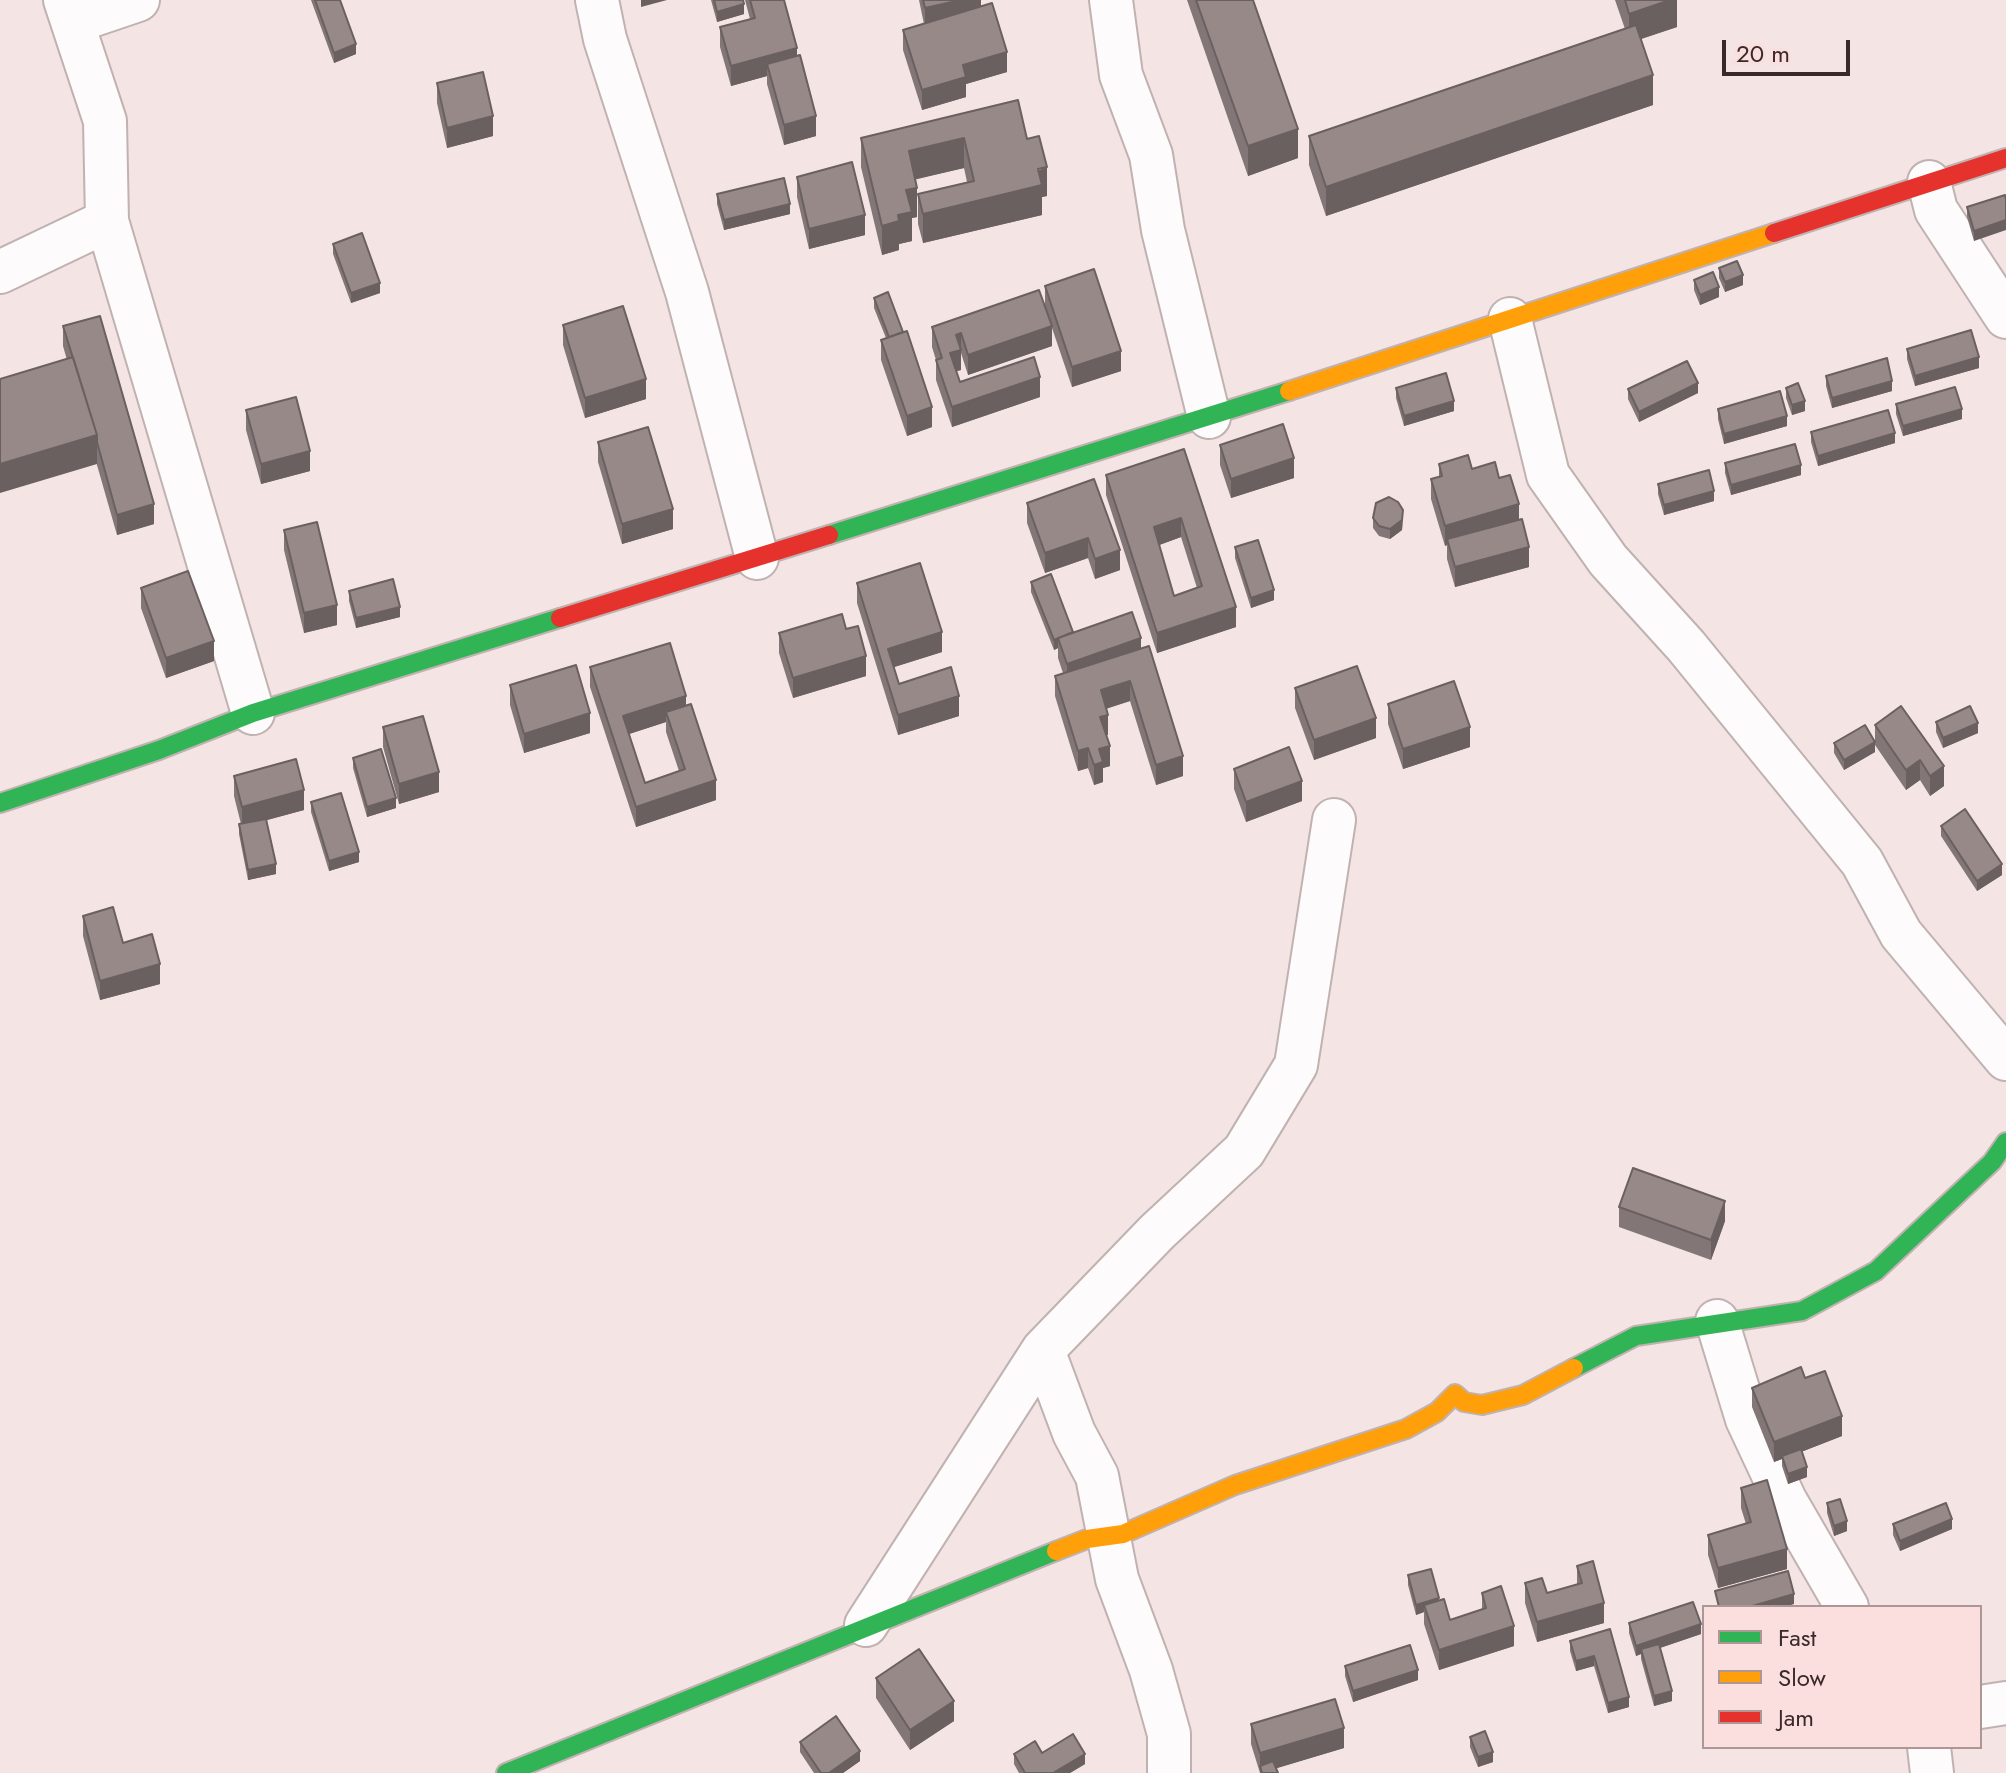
<!DOCTYPE html>
<style>
body{margin:0}
#map{position:relative;width:2006px;height:1773px;overflow:hidden;background:#f4e5e4;font-family:Jost,sans-serif}
canvas{display:block}
.legend{position:absolute;left:1702px;top:1605px;width:280px;height:144px;box-sizing:border-box;background:#fadfde;border:2px solid #ad9696;margin:0;padding:10px 14px;list-style:none;font-size:24px;color:#3a2929}
.legend li{display:flex;align-items:center;gap:16px;height:40px}
.legend b{width:40px;border:2px solid #ad9696}
.scale{position:absolute;left:1722px;top:40px;width:128px;height:36px;box-sizing:border-box;border:4px solid #3a2929;border-top:0;padding-left:10px;font-size:24px;line-height:28px;white-space:nowrap;color:#3a2929;-webkit-text-stroke:6px #fadfde;paint-order:stroke}
</style>
<div id="map">
<canvas width="2006" height="1773"></canvas>
<ul class="legend">
<li><b style="height:10px;background:#30b455"></b>Fast</li>
<li><b style="height:10px;background:#ff9f0a"></b>Slow</li>
<li><b style="height:10px;background:#e5322d"></b>Jam</li>
</ul>
<div class="scale">20 m</div>
</div>
<script>
const ctx = document.querySelector('canvas').getContext('2d');
ctx.lineJoin = 'round';
const shape = rows => new Path2D(rows.map(r => 'M' + r).join(''));
function stroke(path, color, width, dash) { ctx.strokeStyle = color; ctx.lineWidth = width; ctx.lineCap = dash ? 'butt' : 'round'; ctx.setLineDash(dash || []); ctx.stroke(path); }
function paint(path, color) { ctx.fillStyle = color; ctx.fill(path, 'evenodd'); }
const street = shape([
 [65,0,105,121,107,221,253,713],
 [597,0,605,39,687,292,757,558],
 [1111,0,1121,75,1151,155,1163,230,1209,417],
 [73,22,138,0],
 [1929,182,1936,210,2006,317],
 [0,272,107,221],
 [1510,319,1548,475,1608,560,1686,646,1862,862,1901,934,2006,1059],
 [1717,1321,1747,1419,1785,1500,1847,1607],
 [1043,1350,1074,1433,1097,1476,1117,1579,1151,1670,1169,1734,1169,1773],
 [866,1625,1043,1350,1157,1232,1244,1151,1296,1065,1334,820],
 [1980,1707,2006,1703],
 [1929,1747,1932,1773]
]);
const fast = shape([
 [829,535,1289,391],
 [0,803,159,750,253,713,560,618],
 [1574,1368,1636,1336,1802,1311,1876,1271,1992,1162,2006,1142],
 [506,1773,1056,1551]
]);
const slow = shape([
 [1289,391,1774,233],
 [1056,1551,1087,1539,1123,1534,1235,1485,1406,1429,1437,1412,1455,1394,1464,1402,1482,1405,1523,1395,1574,1368]
]);
const jam = shape([
 [1774,233,2006,158],
 [560,618,829,535]
]);
stroke(street, '#c0b2b1', 46);
stroke(fast, '#c0b2b1', 22);
stroke(slow, '#c0b2b1', 22);
stroke(jam, '#c0b2b1', 22);
stroke(street, '#fdfbfb', 42);
stroke(fast, '#30b455', 18);
stroke(slow, '#ff9f0a', 18);
stroke(jam, '#e5322d', 18);
paint(shape([
 [311,0,340,0,356,54,334,63],
 [711,0,743,0,744,14,717,22],
 [745,0,784,0,816,136,784,145,767,84,767,76,731,86,720,47,720,27,750,19],
 [919,0,981,0,981,6,1007,72,966,84,966,97,922,110,903,50,903,30,924,24],
 [1187,0,1253,0,1298,158,1248,176],
 [1615,0,1677,0,1677,27,1641,39,1653,105,1326,216,1309,165,1309,136,1625,29],
 [437,83,493,136,447,148,437,103],
 [861,138,1027,139,1047,196,1042,197,1042,215,923,243,918,224,918,194,967,182,964,168,915,179,917,217,912,218,912,241,899,244,899,250,882,255,861,167],
 [797,177,865,235,809,249,797,197],
 [717,194,790,214,724,230,717,204],
 [2005,195,1974,241,1967,217,1967,207],
 [333,244,380,293,351,303,333,254],
 [1719,268,1743,285,1725,292,1719,278],
 [1694,280,1719,297,1700,305,1694,290],
 [1045,286,1121,371,1072,387,1052,328,1052,346,968,375,961,353,961,370,956,371,960,382,1040,397,952,427,936,380,936,360,932,347,932,327,1045,306],
 [874,298,932,427,907,436,881,360,881,340,886,338,874,308],
 [563,325,646,399,585,418,563,345],
 [63,326,154,524,117,535,63,346],
 [1907,349,1979,368,1915,386,1907,359],
 [1826,376,1892,391,1832,408,1826,386],
 [1396,388,1454,411,1404,426,1396,398],
 [1786,388,1805,411,1792,415,1786,398],
 [1628,389,1698,393,1639,422,1628,399],
 [1896,404,1962,419,1903,436,1896,414],
 [1718,409,1787,426,1724,444,1718,419],
 [246,410,310,471,261,484,246,430],
 [1811,432,1895,443,1818,466,1811,442],
 [598,442,673,529,622,544,598,462],
 [1220,445,1294,478,1231,498,1220,465],
 [1184,449,1236,627,1157,653,1106,495,1106,475],
 [1181,537,1197,588,1174,596,1159,545],
 [1725,463,1801,475,1731,495,1725,473],
 [1439,464,1472,469,1499,478,1519,520,1529,567,1455,587,1447,559,1447,545,1445,546,1431,499,1431,479,1439,477],
 [1094,479,1120,570,1095,579,1088,558,1045,573,1027,523,1027,503],
 [1658,484,1714,501,1664,515,1658,494],
 [1373,518,1403,520,1402,530,1390,539,1379,536,1373,528],
 [284,530,337,625,304,633,284,550],
 [1235,547,1274,600,1251,608,1235,558],
 [1031,582,1073,632,1141,648,1183,776,1156,785,1130,701,1106,709,1108,735,1106,735,1110,766,1103,768,1103,782,1094,785,1088,768,1078,771,1055,696,1055,676,1063,673,1058,658,1058,648,1054,650,1031,592],
 [857,583,942,652,894,667,899,684,959,716,898,735,857,603],
 [141,588,214,661,166,678,141,608],
 [349,591,400,617,356,628,349,601],
 [846,629,866,676,793,698,779,653,779,633],
 [590,667,686,706,716,800,636,827,590,687],
 [666,722,666,732,679,771,645,783,629,734],
 [510,685,590,733,524,753,510,705],
 [1295,688,1376,738,1314,760,1295,708],
 [1388,704,1470,747,1403,769,1388,724],
 [1901,706,1944,786,1930,796,1920,780,1906,790,1875,745,1875,752,1844,770,1834,753,1834,743,1875,741,1875,725],
 [1936,722,1978,733,1943,748,1936,732],
 [383,727,439,792,399,804,383,747],
 [353,758,396,808,367,817,353,768],
 [1234,769,1302,801,1246,822,1234,789],
 [234,776,304,810,266,820,276,874,248,880,239,834,239,824,241,824,234,796],
 [311,802,359,862,329,871,311,812],
 [1941,826,2002,875,1977,891,1941,836],
 [83,916,123,943,160,984,100,1000,83,936],
 [1619,1207,1725,1221,1711,1260,1619,1227],
 [1805,1378,1842,1436,1801,1452,1807,1477,1788,1484,1782,1466,1782,1459,1774,1462,1752,1407,1752,1388],
 [1741,1488,1787,1569,1718,1588,1708,1555,1708,1535,1746,1524,1741,1508],
 [1827,1503,1847,1531,1834,1536,1827,1513],
 [1893,1524,1952,1529,1900,1551,1893,1535],
 [1577,1566,1604,1623,1537,1642,1525,1603,1525,1583,1547,1593,1577,1584],
 [1408,1575,1439,1600,1450,1620,1482,1609,1482,1593,1514,1646,1439,1670,1424,1624,1424,1612,1416,1615,1408,1585],
 [1629,1623,1701,1634,1660,1648,1672,1701,1654,1706,1641,1659,1641,1654,1636,1656,1629,1633],
 [1610,1629,1629,1707,1608,1713,1594,1666,1576,1671,1570,1651,1570,1641],
 [1345,1666,1418,1680,1353,1702,1345,1676],
 [876,1678,954,1721,910,1750,876,1698],
 [1251,1724,1344,1748,1276,1768,1278,1773,1260,1773,1251,1744],
 [1470,1737,1493,1762,1478,1767,1470,1747],
 [800,1742,860,1761,843,1773,814,1773,800,1752],
 [1014,1754,1085,1764,1070,1773,1019,1773,1014,1764]
]), '#837676');
paint(shape([
 [641,0,667,0,641,7],
 [961,0,981,0,981,15,925,28,925,8],
 [1670,0,1677,0,1677,27,1629,43,1629,14],
 [744,4,744,14,717,22,717,12],
 [356,44,356,54,334,63,334,53],
 [797,48,797,68,767,64,767,76,731,86,731,66],
 [1007,52,1007,72,966,84,966,97,922,110,922,90,963,65],
 [1653,75,1653,105,1326,216,1326,187],
 [493,116,493,136,447,148,447,128],
 [816,116,816,136,784,145,784,125],
 [1298,129,1298,158,1248,176,1248,146],
 [964,138,964,168,909,181,909,151],
 [1047,167,1047,196,1042,197,1042,215,923,243,923,214],
 [917,188,917,217,912,218,912,241,899,244,899,250,882,255,882,226,898,215,906,190],
 [790,204,790,214,724,230,724,220],
 [865,215,865,235,809,249,809,229],
 [2006,220,2006,230,1974,241,1974,231],
 [1743,275,1743,285,1725,292,1725,282],
 [380,283,380,293,351,303,351,293],
 [1719,287,1719,297,1700,305,1700,295],
 [1052,326,1052,346,968,375,968,355],
 [961,333,961,370,950,373,950,353,956,335],
 [1121,351,1121,371,1072,387,1072,367],
 [1979,357,1979,368,1915,386,1915,376],
 [1040,377,1040,397,952,427,952,407],
 [646,379,646,399,585,418,585,398],
 [1892,381,1892,391,1832,408,1832,398],
 [1698,383,1698,393,1639,422,1639,412],
 [1454,401,1454,411,1404,426,1404,416],
 [1805,401,1805,411,1792,415,1792,405],
 [932,407,932,427,907,436,907,416],
 [1962,409,1962,419,1903,436,1903,426],
 [1787,416,1787,426,1724,444,1724,434],
 [1895,433,1895,443,1818,466,1818,456],
 [97,435,97,464,0,493,0,464],
 [310,451,310,471,261,484,261,464],
 [1294,458,1294,478,1231,498,1231,479],
 [1801,465,1801,475,1731,495,1731,485],
 [1714,491,1714,501,1664,515,1664,505],
 [154,504,154,524,117,535,117,515],
 [1519,504,1519,524,1447,539,1447,545,1445,546,1445,526],
 [673,509,673,529,622,544,622,524],
 [1403,510,1402,530,1390,539,1390,529],
 [1181,518,1181,537,1154,547,1154,527],
 [1088,538,1088,558,1045,573,1045,553],
 [1529,547,1529,567,1455,587,1455,567],
 [1120,550,1120,570,1095,579,1095,559],
 [1274,590,1274,600,1251,608,1251,598],
 [337,605,337,625,304,633,304,613],
 [400,607,400,617,356,628,356,618],
 [1236,607,1236,627,1157,653,1157,633],
 [942,632,942,652,888,669,888,649],
 [1058,638,1058,648,1054,650,1054,640],
 [1141,638,1141,658,1067,684,1067,664],
 [214,641,214,661,166,678,166,658],
 [866,656,866,676,793,698,793,678],
 [1130,681,1130,701,1101,710,1101,690],
 [686,696,686,716,666,712,666,722,623,736,623,716],
 [959,696,959,716,898,735,898,715],
 [590,713,590,733,524,753,524,734],
 [1108,715,1108,735,1100,736,1100,717],
 [1376,718,1376,738,1314,760,1314,740],
 [1978,723,1978,733,1943,748,1943,738],
 [1470,727,1470,747,1403,769,1403,749],
 [1875,742,1875,752,1844,770,1844,760],
 [1110,746,1110,766,1103,768,1103,782,1094,785,1094,765,1099,749],
 [1088,748,1088,768,1078,771,1078,751],
 [1183,756,1183,776,1156,785,1156,765],
 [1920,760,1920,780,1906,790,1906,770],
 [1944,766,1944,786,1930,796,1930,776],
 [439,772,439,792,399,804,399,784],
 [716,780,716,800,636,827,636,807],
 [1302,781,1302,801,1246,822,1246,802],
 [304,790,304,810,242,827,242,807],
 [396,798,396,808,367,817,367,807],
 [359,852,359,862,329,871,329,861],
 [276,864,276,874,248,880,248,870],
 [2002,864,2002,875,1977,891,1977,881],
 [160,964,160,984,100,1000,100,981],
 [1725,1201,1725,1221,1711,1260,1711,1240],
 [1842,1416,1842,1436,1783,1459,1782,1456,1782,1459,1774,1462,1774,1442],
 [1807,1467,1807,1477,1788,1484,1788,1474],
 [1952,1519,1952,1529,1900,1551,1900,1541],
 [1847,1521,1847,1531,1834,1536,1834,1526],
 [1787,1549,1787,1569,1718,1588,1718,1568],
 [1794,1594,1794,1604,1785,1607,1749,1607],
 [1439,1598,1439,1608,1424,1605,1424,1612,1416,1615,1416,1605],
 [1604,1603,1604,1623,1537,1642,1537,1622],
 [1701,1624,1701,1634,1642,1654,1641,1649,1641,1654,1636,1656,1636,1646],
 [1514,1626,1514,1646,1439,1670,1439,1650],
 [1594,1656,1594,1666,1576,1671,1576,1661],
 [1418,1670,1418,1680,1353,1702,1353,1691],
 [1672,1691,1672,1701,1654,1706,1654,1696],
 [1629,1697,1629,1707,1608,1713,1608,1703],
 [954,1701,954,1721,910,1750,910,1730],
 [1344,1728,1344,1748,1261,1773,1260,1766,1260,1753],
 [860,1751,860,1761,843,1773,829,1773],
 [1493,1752,1493,1762,1478,1767,1478,1757],
 [1085,1754,1085,1764,1070,1773,1053,1773]
]), '#6a6060');
const building = shape([
 [315,0,340,0,356,44,334,53,315,0],
 [714,0,743,0,744,4,717,12,714,0],
 [750,0,784,0,797,48,731,66,720,27,755,18,750,0],
 [923,0,961,0,925,8,923,0],
 [1196,0,1253,0,1298,129,1248,146,1196,0],
 [1625,0,1670,0,1629,14,1625,0],
 [992,3,1007,52,963,65,966,77,922,90,903,30,992,3],
 [1636,25,1653,75,1326,187,1309,136,1636,25],
 [800,55,816,116,784,125,767,64,800,55],
 [483,72,493,116,447,128,437,83,483,72],
 [1018,100,1027,139,1039,136,1047,167,1038,169,1042,185,923,214,918,194,974,181,964,138,909,151,917,188,906,190,912,212,898,215,899,221,882,226,861,138,1018,100],
 [852,162,865,215,809,229,797,177,852,162],
 [784,178,790,204,724,220,717,194,784,178],
 [2005,195,2006,199,2006,220,1974,231,1967,207,2005,195],
 [362,233,380,283,351,293,333,244,362,233],
 [1737,261,1743,275,1725,282,1719,268,1737,261],
 [1094,269,1121,351,1072,367,1045,286,1094,269],
 [1713,272,1719,287,1700,295,1694,280,1713,272],
 [1039,290,1052,326,968,355,961,333,956,335,961,350,950,353,960,382,1034,357,1040,377,952,407,936,360,942,358,932,327,1039,290],
 [888,292,903,332,889,337,874,298,888,292],
 [623,306,646,379,585,398,563,325,623,306],
 [100,316,154,504,117,515,97,442,97,435,63,326,100,316],
 [1971,330,1979,357,1915,376,1907,349,1971,330],
 [907,331,932,407,907,416,881,340,907,331],
 [73,357,97,435,0,464,0,379,73,357],
 [1887,358,1892,381,1832,398,1826,376,1887,358],
 [1687,361,1698,383,1639,412,1628,389,1687,361],
 [1446,373,1454,401,1404,416,1396,388,1446,373],
 [1798,383,1805,401,1792,405,1786,388,1798,383],
 [1955,387,1962,409,1903,426,1896,404,1955,387],
 [1780,391,1787,416,1724,434,1718,409,1780,391],
 [296,397,310,451,261,464,246,410,296,397],
 [1888,410,1895,433,1818,456,1811,432,1888,410],
 [1283,424,1294,458,1231,479,1220,445,1283,424],
 [648,427,673,509,622,524,598,442,648,427],
 [1795,444,1801,465,1731,485,1725,463,1795,444],
 [1184,449,1236,607,1157,633,1106,475,1184,449],
 [1181,518,1202,586,1174,596,1154,527,1181,518],
 [1468,455,1472,469,1495,462,1499,478,1510,475,1519,504,1445,526,1431,479,1442,476,1439,464,1468,455],
 [1709,470,1714,491,1664,505,1658,484,1709,470],
 [1094,479,1120,550,1095,559,1088,538,1045,553,1027,503,1094,479],
 [1389,497,1398,502,1403,510,1402,520,1390,529,1379,526,1373,518,1376,503,1389,497],
 [1522,519,1529,547,1455,567,1447,539,1522,519],
 [317,522,337,605,304,613,284,530,317,522],
 [1258,540,1274,590,1251,598,1235,547,1258,540],
 [920,563,942,632,888,649,899,684,951,667,959,696,898,715,857,583,920,563],
 [188,571,214,641,166,658,141,588,188,571],
 [1051,574,1073,632,1054,640,1031,582,1051,574],
 [393,579,400,607,356,618,349,591,393,579],
 [1132,612,1141,638,1067,664,1058,638,1132,612],
 [842,614,846,629,858,626,866,656,793,678,779,633,842,614],
 [670,643,686,696,623,716,645,783,685,769,666,712,691,704,716,780,636,807,590,667,670,643],
 [1149,646,1183,756,1156,765,1130,681,1101,690,1108,715,1100,717,1110,746,1099,749,1103,762,1094,765,1088,748,1078,751,1055,676,1149,646],
 [576,665,590,713,524,734,510,685,576,665],
 [1357,666,1376,718,1314,740,1295,688,1357,666],
 [1454,681,1470,727,1403,749,1388,704,1454,681],
 [1901,706,1944,766,1930,776,1920,760,1906,770,1875,725,1901,706],
 [1970,706,1978,723,1943,738,1936,722,1970,706],
 [423,716,439,772,399,784,383,727,423,716],
 [1865,725,1875,742,1844,760,1834,743,1865,725],
 [1289,747,1302,781,1246,802,1234,769,1289,747],
 [381,749,396,798,367,807,353,758,381,749],
 [296,759,304,790,242,807,234,776,296,759],
 [341,793,359,852,329,861,311,802,341,793],
 [1965,809,2002,864,1977,881,1941,826,1965,809],
 [266,819,276,864,248,870,239,824,266,819],
 [113,907,123,943,152,934,160,964,100,981,83,916,113,907],
 [1633,1168,1725,1201,1711,1240,1619,1207,1633,1168],
 [1801,1367,1805,1378,1825,1371,1842,1416,1774,1442,1752,1388,1801,1367],
 [1801,1449,1807,1467,1788,1474,1782,1456,1801,1449],
 [1767,1480,1787,1549,1718,1568,1708,1535,1751,1522,1741,1488,1767,1480],
 [1840,1499,1847,1521,1834,1526,1827,1503,1840,1499],
 [1946,1503,1952,1519,1900,1541,1893,1524,1946,1503],
 [1593,1561,1604,1603,1537,1622,1525,1583,1542,1578,1547,1593,1582,1583,1577,1566,1593,1561],
 [1431,1569,1439,1598,1416,1605,1408,1575,1431,1569],
 [1788,1571,1794,1594,1749,1607,1719,1607,1715,1591,1788,1571],
 [1501,1586,1514,1626,1439,1650,1424,1605,1444,1599,1450,1620,1486,1608,1482,1593,1501,1586],
 [1693,1602,1701,1624,1636,1646,1629,1623,1693,1602],
 [1610,1629,1629,1697,1608,1703,1594,1656,1576,1661,1570,1641,1610,1629],
 [1659,1644,1672,1691,1654,1696,1641,1649,1659,1644],
 [1410,1645,1418,1670,1353,1691,1345,1666,1410,1645],
 [919,1649,954,1701,910,1730,876,1678,919,1649],
 [1335,1699,1344,1728,1260,1753,1251,1724,1335,1699],
 [836,1716,860,1751,829,1773,821,1773,800,1742,836,1716],
 [1485,1731,1493,1752,1478,1757,1470,1737,1485,1731],
 [1073,1734,1085,1754,1053,1773,1025,1773,1014,1754,1035,1741,1042,1753,1073,1734],
 [1273,1761,1278,1773,1262,1773,1260,1766,1273,1761]
]);
paint(building, '#988989');
stroke(building, '#6a6060', 2);
</script>
